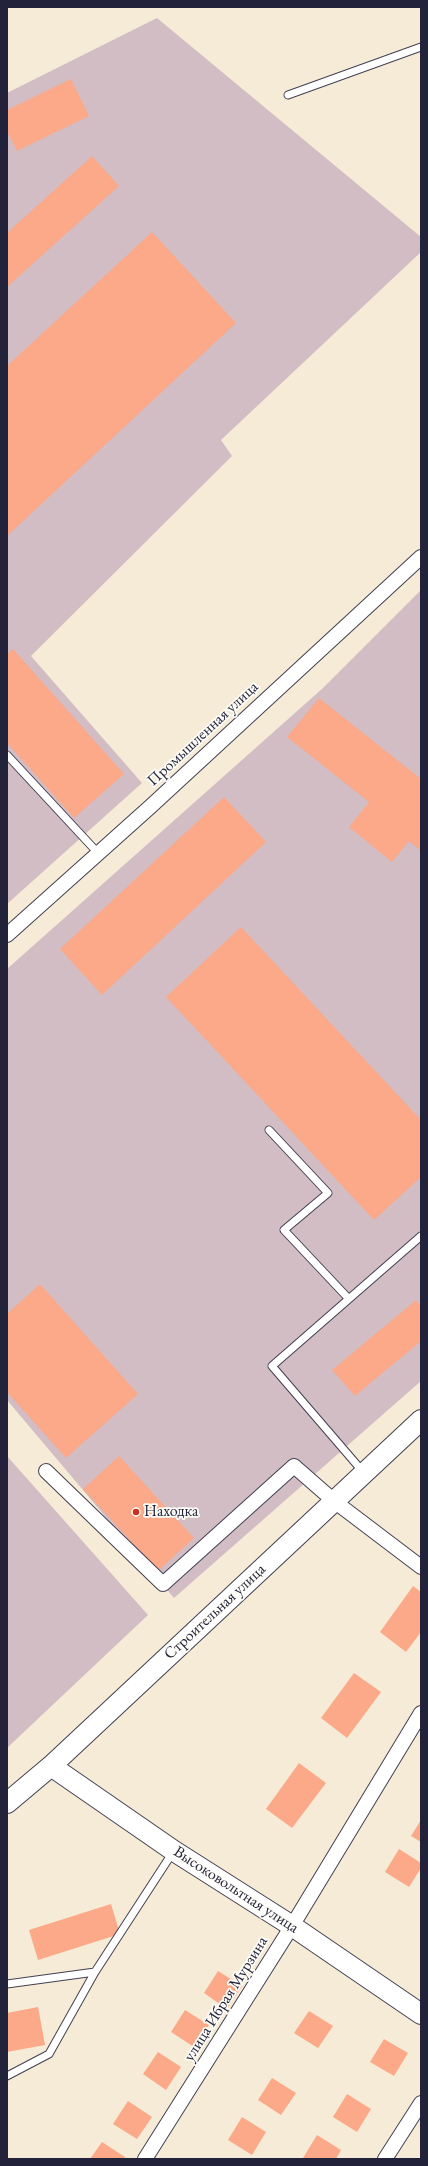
<!DOCTYPE html>
<meta charset="utf-8">
<style>
body{margin:0}
#map{position:relative;width:428px;height:2166px;overflow:hidden;background:#f6ebd7;font-family:"EB Garamond",serif}
canvas{display:block}
.frame{position:absolute;inset:0;border:8px solid #22223b;pointer-events:none}
</style>
<div id="map">
<canvas width="428" height="2166"></canvas>
<div class="frame"></div>
</div>
<script>
const ctx = document.querySelector('canvas').getContext('2d');
ctx.lineJoin = 'round';
function paint(path, color) { ctx.fillStyle = color; ctx.fill(path, 'evenodd'); }
const shape = rows => new Path2D(rows.map(r => 'M' + r).join(''));
function stroke(path, color, width, dash) { ctx.strokeStyle = color; ctx.lineWidth = width; ctx.lineCap = dash ? 'butt' : 'round'; ctx.setLineDash(dash || []); ctx.stroke(path); }
function drawText(font, color, halo, rows, align = 'center') {
  ctx.font = font + ' "EB Garamond",serif'; ctx.lineWidth = 3.5; ctx.setLineDash([]); ctx.textBaseline = 'middle'; ctx.strokeStyle = halo; ctx.fillStyle = color; for (const [text, x, y, turn = 0] of rows) {
    ctx.save(); ctx.translate(x, y); ctx.rotate((+turn || 0) * Math.PI / 180); ctx.textAlign = isNaN(turn) ? turn : align; if (halo) ctx.strokeText(text, 0, 0); ctx.fillText(text, 0, 0); ctx.restore();
  }
}
paint(shape([
 [157,18,421,237,421,252,221,440,232,456,31,656,142,783,7,904,7,93],
 [421,590,421,1381,174,1598,7,1400,7,969,323,688],
 [7,1456,148,1615,7,1748]
]), '#d2bdc5');
paint(shape([
 [71,79,89,116,17,151,7,131,7,110],
 [92,156,119,186,7,287,7,233],
 [152,232,236,323,7,536,7,366],
 [13,649,124,774,74,818,7,743,7,654],
 [319,698,421,779,421,851,409,841,392,862,349,827,369,802,287,737],
 [224,797,266,842,102,995,60,949],
 [241,927,421,1120,421,1177,374,1220,166,997],
 [40,1284,138,1394,66,1458,7,1392,7,1314],
 [416,1300,421,1307,421,1341,355,1396,332,1370],
 [119,1456,194,1538,158,1571,83,1489],
 [413,1586,421,1592,421,1632,406,1652,380,1632],
 [354,1673,381,1692,347,1738,321,1718],
 [299,1763,326,1783,292,1828,266,1809],
 [421,1820,421,1842,411,1836],
 [399,1849,421,1863,421,1868,409,1887,385,1872],
 [111,1904,120,1934,38,1960,29,1930],
 [218,1971,242,1986,227,2009,204,1993],
 [38,2007,45,2045,7,2052,7,2013],
 [185,2010,209,2025,194,2047,171,2032],
 [309,2011,333,2026,318,2048,294,2033],
 [384,2039,408,2053,394,2076,370,2062],
 [158,2052,181,2067,166,2090,143,2074],
 [272,2078,296,2093,281,2115,258,2100],
 [347,2094,371,2109,357,2132,333,2117],
 [128,2101,152,2117,137,2139,113,2124],
 [242,2117,266,2132,252,2155,228,2140],
 [317,2135,341,2150,336,2159,303,2158],
 [102,2142,125,2157,124,2159,90,2159]
]), '#fba988');
const lane = shape([
 [288,95,421,47],
 [7,755,98,853],
 [269,1130,328,1193,284,1230,349,1299],
 [364,1473,272,1366,421,1236],
 [7,1984,95,1972,173,1852],
 [7,2076,49,2054,95,1972]
]);
const street = shape([
 [7,935,150,807,421,557],
 [46,1471,163,1584,294,1466,334,1501,421,1567],
 [145,2159,292,1926,421,1713],
 [385,2159,421,2103]
]);
const secondary = shape([
 [51,1766,174,1851,292,1926,421,2014],
 [7,1803,51,1766,421,1420]
]);
stroke(lane, '#424052', 9);
stroke(street, '#424052', 16);
stroke(secondary, '#424052', 22);
stroke(lane, '#fff', 7);
stroke(street, '#fff', 14);
stroke(secondary, '#fff', 20);
for (const [x, y, r, color] of [
 [136,1512,4,"#c8321e"]
]) { const dot = new Path2D(); dot.arc(x, y, r, 0, 2 * Math.PI); ctx.fillStyle = color; ctx.fill(dot); stroke(dot, '#fdfcf7', 1.5); }
drawText('16px', '#22223b', '#fdfcf7', [
 ["Промышленная улица",203,734,-43],
 ["Строительная улица",215,1612,-43],
 ["Высоковольтная улица",236,1890,33],
 ["улица Ибрая Мурзина",226,1999,-58]
]);
drawText('16px', '#22223b', '#fdfcf7', [
 ["Находка",144,1512]
], 'left');
</script>
